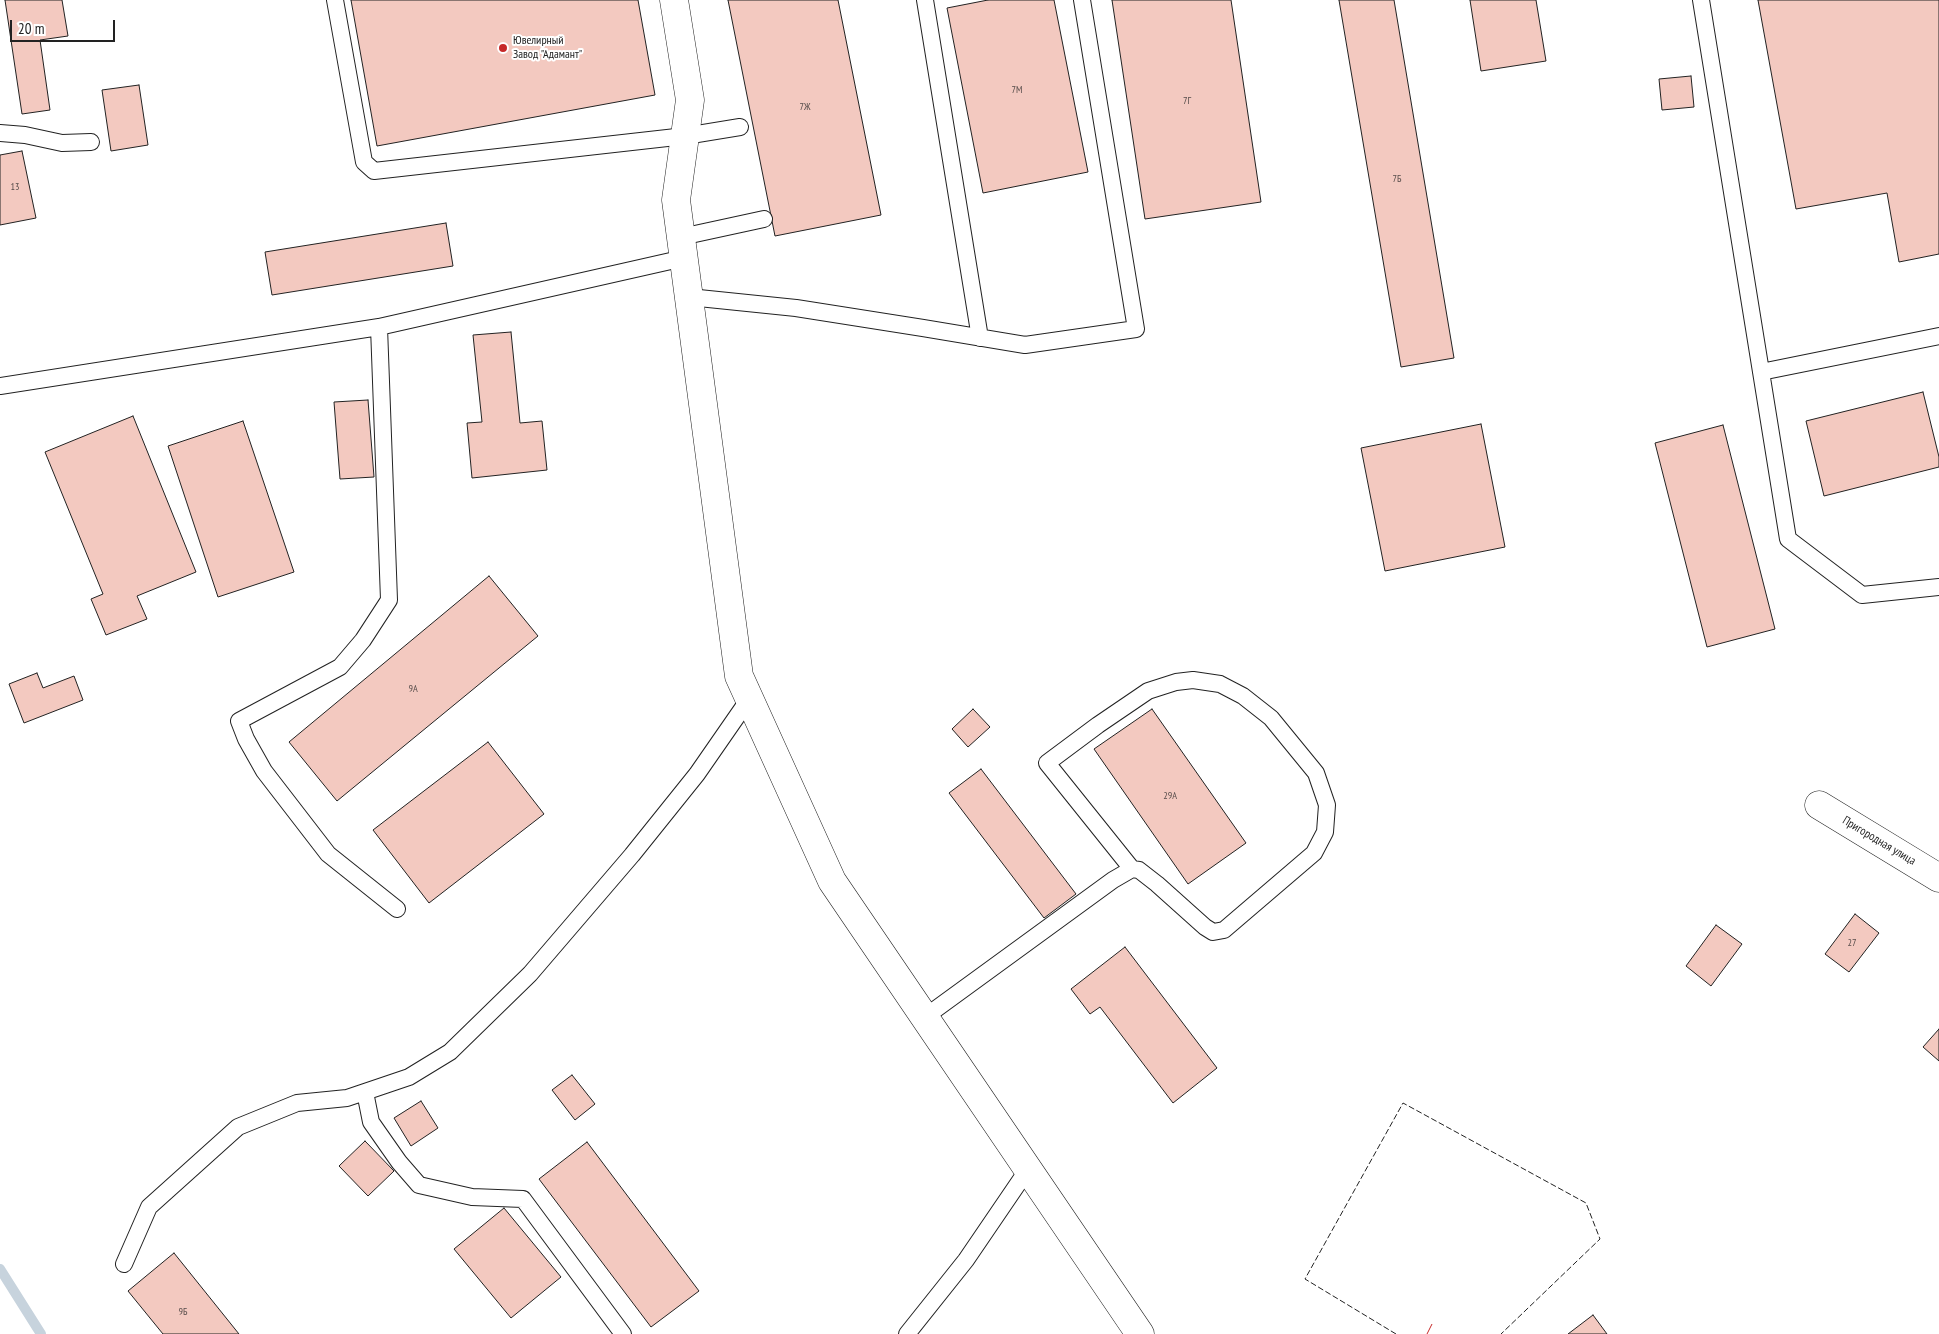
<!DOCTYPE html>
<meta charset="utf-8">
<style>
body{margin:0}
#map{position:relative;width:1939px;height:1334px;overflow:hidden;background:#fff;font-family:"PT Sans Narrow",sans-serif}
canvas{display:block}
.scale{position:absolute;left:10px;top:20px;width:105px;height:22px;box-sizing:border-box;border:2px solid #222;border-top:0;padding-left:6px;font-size:15px;line-height:18px;white-space:nowrap;color:#222;-webkit-text-stroke:4px #fff;paint-order:stroke}
</style>
<div id="map">
<canvas width="1939" height="1334"></canvas>
<div class="scale">20 m</div>
</div>
<script>
const ctx = document.querySelector('canvas').getContext('2d');
ctx.lineJoin = 'round';
const shape = rows => new Path2D(rows.map(r => 'M' + r).join(''));
function stroke(path, color, width, dash) { ctx.strokeStyle = color; ctx.lineWidth = width; ctx.lineCap = dash ? 'butt' : 'round'; ctx.setLineDash(dash || []); ctx.stroke(path); }
function paint(path, color) { ctx.fillStyle = color; ctx.fill(path, 'evenodd'); }
function drawText(font, color, halo, rows, align = 'center') {
  ctx.font = font + ' "PT Sans Narrow",sans-serif'; ctx.lineWidth = 4; ctx.setLineDash([]); ctx.textBaseline = 'middle'; ctx.strokeStyle = halo; ctx.fillStyle = color; for (const [text, x, y, turn = 0] of rows) {
    ctx.save(); ctx.translate(x, y); ctx.rotate((+turn || 0) * Math.PI / 180); ctx.textAlign = isNaN(turn) ? turn : align; if (halo) ctx.strokeText(text, 0, 0); ctx.fillText(text, 0, 0); ctx.restore();
  }
}
stroke(shape([
 [0,1269,41,1334]
]), '#c7d3dd', 10);
const building = shape([
 [5,0,62,0,68,36,40,40,50,110,22,114,5,0],
 [351,0,638,0,655,95,377,146,351,0],
 [728,0,838,0,881,215,775,236,728,0],
 [988,0,1054,0,1088,172,983,193,947,8,988,0],
 [1112,0,1231,0,1261,202,1145,219,1112,0],
 [1339,0,1394,0,1454,358,1401,367,1339,0],
 [1470,0,1536,0,1546,61,1481,71,1470,0],
 [1758,0,1939,0,1939,254,1899,262,1887,193,1796,209,1758,0],
 [1691,76,1694,107,1662,110,1659,79,1691,76],
 [139,85,148,145,111,151,102,90,139,85],
 [22,151,36,218,0,225,0,155,22,151],
 [446,223,453,266,272,295,265,252,446,223],
 [511,332,520,423,542,421,547,470,472,478,467,423,482,422,473,335,511,332],
 [1923,392,1939,457,1939,467,1824,496,1806,421,1923,392],
 [368,400,374,477,340,479,334,402,368,400],
 [133,416,196,572,137,596,147,619,106,635,91,599,103,594,45,452,133,416],
 [243,421,294,572,218,597,168,446,243,421],
 [1481,424,1505,547,1385,571,1361,448,1481,424],
 [1723,425,1775,629,1707,647,1655,443,1723,425],
 [489,576,538,636,337,801,289,742,489,576],
 [37,673,43,688,74,676,83,700,24,723,9,684,37,673],
 [973,709,990,727,968,747,952,729,973,709],
 [1152,709,1246,843,1188,884,1094,749,1152,709],
 [488,742,544,814,429,903,373,830,488,742],
 [981,769,1076,894,1044,918,949,793,981,769],
 [1855,914,1879,933,1849,972,1825,954,1855,914],
 [1716,925,1742,944,1711,986,1686,966,1716,925],
 [1125,947,1217,1068,1173,1103,1100,1007,1090,1014,1071,989,1125,947],
 [1939,1029,1939,1061,1923,1047,1939,1029],
 [572,1075,595,1104,575,1120,552,1090,572,1075],
 [421,1101,438,1128,411,1146,394,1118,421,1101],
 [365,1141,394,1171,368,1196,339,1166,365,1141],
 [587,1142,699,1291,651,1327,539,1179,587,1142],
 [504,1208,561,1277,511,1318,454,1249,504,1208],
 [174,1253,239,1334,163,1334,128,1291,174,1253],
 [1593,1315,1607,1334,1568,1334,1593,1315]
]);
paint(building, '#f3c9c0');
stroke(building, '#222', 1);
const service = shape([
 [335,0,364,162,374,171,685,136,740,127],
 [925,0,980,338],
 [1701,0,1788,539,1862,595,1939,587],
 [0,133,25,135,62,143,91,142],
 [681,237,764,219],
 [689,297,796,308,923,328,1025,345,1136,329,1082,0],
 [1761,372,1939,336],
 [0,386,379,327],
 [397,909,328,854,264,771,246,739,239,721,340,667,363,640,389,600,379,327,684,258],
 [925,1017,1113,880,1132,869,1139,870,1157,884,1205,927,1213,932,1224,930,1314,853,1325,832,1327,805,1316,773,1271,718,1243,696,1220,684,1193,680,1176,682,1148,691,1098,725,1047,763,1132,869],
 [365,1092,371,1122,399,1162,419,1185,472,1197,523,1199,623,1334],
 [124,1264,149,1207,238,1127,297,1103,347,1098,409,1077,450,1052,530,974,632,855,697,774,749,699],
 [907,1334,966,1260,1028,1169]
]);
const minor = shape([
 [674,0,690,100,676,200,739,676,832,881,1140,1334],
 [1819,805,1939,878]
]);
stroke(service, '#222', 18);
stroke(minor, '#222', 29);
stroke(service, '#fff', 16);
stroke(minor, '#fff', 28);
stroke(shape([
 [1396,1334,1305,1279,1403,1103,1586,1203,1600,1239,1501,1334]
]), '#222', 1, [6, 2.5]);
stroke(shape([
 [1427,1334,1432,1324]
]), '#c62828', 1, [18, 4, 2.5, 4]);
for (const [x, y, r, color] of [
 [503,48,5,"#c62828"]
]) { const dot = new Path2D(); dot.arc(x, y, r, 0, 2 * Math.PI); ctx.fillStyle = color; ctx.fill(dot); stroke(dot, '#fff', 2); }
drawText('10px', '#564c4a', null, [
 ["7М",1017,90],
 ["7Г",1187,101],
 ["7Ж",805,107],
 ["7Б",1397,179],
 ["13",15,187],
 ["9А",413,689],
 ["29А",1170,796],
 ["27",1852,943],
 ["9Б",183,1312]
]);
drawText('12px', '#222', '#fff', [
 ["Ювелирный",513,41],
 ["Завод \"Адамант\"",513,55]
], 'left');
drawText('12px', '#222', '#fff', [
 ["Пригородная улица",1879,841,31]
]);
</script>
